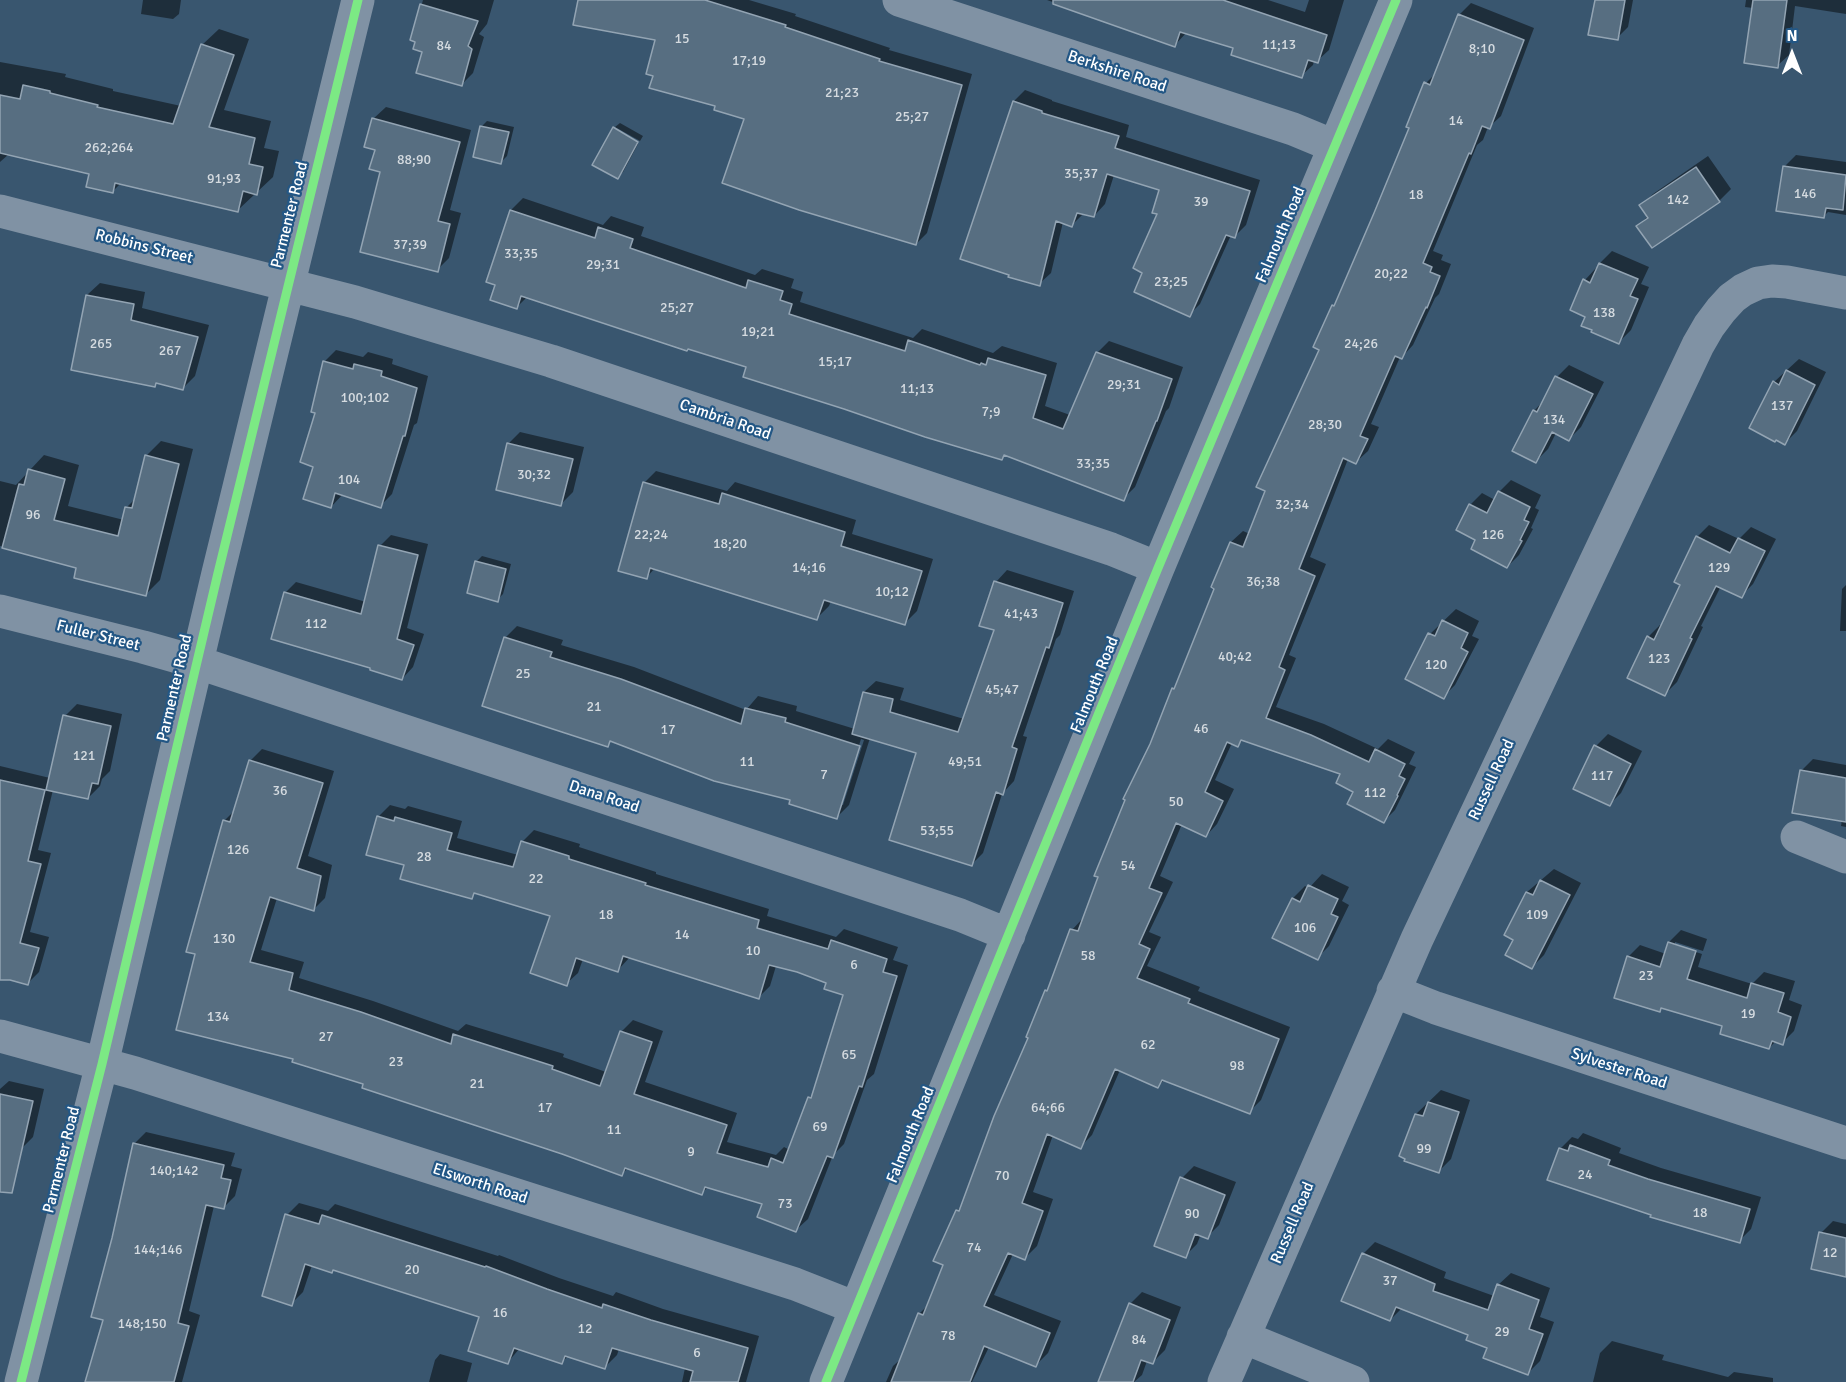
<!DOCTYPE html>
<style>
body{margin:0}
#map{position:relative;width:1846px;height:1382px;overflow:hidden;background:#39566f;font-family:Signika,sans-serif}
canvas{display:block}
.north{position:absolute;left:1762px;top:24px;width:60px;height:60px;-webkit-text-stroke:4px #235785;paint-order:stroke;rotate:0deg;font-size:16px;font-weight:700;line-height:24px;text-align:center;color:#fff}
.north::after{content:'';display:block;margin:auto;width:21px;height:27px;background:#fff;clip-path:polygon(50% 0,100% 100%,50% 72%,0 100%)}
</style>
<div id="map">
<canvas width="1846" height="1382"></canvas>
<div class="north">N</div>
</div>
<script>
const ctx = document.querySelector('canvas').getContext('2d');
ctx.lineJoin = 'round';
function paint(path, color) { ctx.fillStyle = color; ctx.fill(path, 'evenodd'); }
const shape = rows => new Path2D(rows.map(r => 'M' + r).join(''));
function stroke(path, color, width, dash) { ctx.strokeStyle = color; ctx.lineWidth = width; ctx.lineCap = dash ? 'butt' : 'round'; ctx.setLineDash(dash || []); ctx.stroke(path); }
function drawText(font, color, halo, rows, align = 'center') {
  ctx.font = font + ' Signika,sans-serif'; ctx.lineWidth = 4.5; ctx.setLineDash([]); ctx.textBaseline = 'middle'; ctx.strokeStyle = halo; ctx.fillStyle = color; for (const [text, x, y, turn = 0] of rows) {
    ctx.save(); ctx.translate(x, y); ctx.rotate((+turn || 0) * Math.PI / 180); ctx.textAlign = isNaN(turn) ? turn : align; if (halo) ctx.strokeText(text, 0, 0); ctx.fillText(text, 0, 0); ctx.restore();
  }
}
paint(shape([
 [143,0,181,0,179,14,173,19,141,14],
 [423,0,494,0,487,24,479,34,484,37,473,73,461,85,424,51,417,41,412,39],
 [579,0,749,0,796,14,795,16,890,48,889,50,972,74,927,233,916,244,746,118,655,75,657,39],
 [1047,0,1268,0,1305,12,1309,0,1344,0,1329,50,1317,61,1314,61,1313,65,1301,76,1235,47,1187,32,1175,45],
 [1596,0,1633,0,1628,27,1617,38],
 [1746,0,1846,0,1846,14,1795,6,1789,55,1777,66,1753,8,1745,7],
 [1471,3,1534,28,1501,116,1489,127,1488,127,1483,140,1477,145,1433,251,1443,255,1441,260,1451,264,1439,294,1435,298,1413,345,1402,357,1400,357,1371,424,1379,427,1368,451,1356,462,1348,459,1310,557,1326,564,1289,655,1296,658,1276,707,1324,724,1378,749,1388,739,1415,752,1409,764,1416,767,1395,810,1384,821,1342,774,1244,739,1237,745,1232,743,1215,780,1234,789,1217,824,1206,836,1182,824,1160,876,1173,882,1149,932,1161,937,1147,966,1200,987,1198,991,1290,1027,1261,1100,1249,1112,1165,1079,1158,1086,1120,1070,1092,1135,1080,1147,1053,1135,1033,1192,1053,1199,1037,1246,1025,1258,1013,1254,994,1295,1061,1321,1048,1353,1036,1365,989,1347,972,1382,886,1382,893,1366,902,1358,919,1314,930,1303,945,1264,957,1211,963,1205,1030,1037,1046,991,1051,986,1072,930,1083,918,1174,689,1177,686,1216,588,1231,542,1243,531,1250,534,1321,349,1333,306,1337,303,1411,127,1426,83,1437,72,1459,15],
 [219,29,249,39,224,110,271,121,264,148,279,151,273,177,238,210,121,183,112,192,91,173,9,154,0,162,0,62,66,74,65,77,113,89,113,91,181,106,202,45],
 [1025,90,1052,100,1052,101,1129,125,1126,137,1260,180,1246,225,1235,236,1231,235,1200,304,1189,315,1144,272,1159,213,1161,189,1114,175,1105,204,1094,216,1083,214,1072,225,1063,222,1051,273,1039,284,1014,101],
 [386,107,471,130,450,210,461,213,449,258,437,270,382,171,377,149,373,119],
 [487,121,514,127,507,156,501,162,482,126],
 [620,123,643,136,640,141,615,127],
 [613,130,638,144,623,172,617,177],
 [1796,155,1846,162,1846,215,1828,212,1824,216,1784,167],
 [1708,156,1731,189,1719,201,1652,246,1638,226,1648,216,1641,206,1653,194],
 [523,198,603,225,611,216,644,227,641,236,755,275,762,269,794,279,791,288,803,292,800,302,913,338,922,329,993,353,1002,346,1057,363,1045,406,1070,415,1097,353,1109,341,1183,367,1169,408,1166,411,1135,487,1123,499,1006,454,1002,458,748,366,528,296,517,307,497,284,488,281,511,210],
 [1612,251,1649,267,1641,284,1649,287,1631,330,1619,342,1588,316,1585,280,1596,268,1598,269,1600,263],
 [100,283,145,292,142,308,209,325,195,376,183,388,158,382,155,386,87,295],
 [336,350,363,357,368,352,393,359,392,364,428,376,417,423,414,425,392,494,380,506,343,494,331,507,315,466,317,412,324,362],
 [1799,359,1826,372,1797,431,1785,443,1774,382],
 [1569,365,1604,382,1581,427,1569,439,1556,433,1548,449,1536,461,1534,411,1545,399,1557,377],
 [520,432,584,447,573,492,561,504,508,444],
 [161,441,193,449,160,580,145,595,78,567,0,546,0,481,16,485,44,455,79,465,68,506,124,520,127,507,135,499,146,456],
 [656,471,727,491,735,482,856,520,852,534,933,559,917,611,905,623,831,601,829,606,817,618,655,568,647,577,644,483],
 [1511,480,1541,495,1535,508,1539,510,1531,528,1533,529,1519,555,1507,567,1477,540,1470,505,1482,493,1495,500,1499,492],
 [1709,525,1739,539,1751,527,1776,539,1753,584,1741,596,1721,586,1701,626,1703,627,1677,682,1665,694,1648,637,1660,625,1662,626,1682,585,1697,537],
 [391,535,428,544,407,628,424,634,413,667,402,679,285,593,296,582,366,602,380,546],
 [482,556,511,564,503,594,497,600,477,561],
 [1007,570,1074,591,1060,635,1056,639,1023,736,1027,737,1014,781,1002,794,983,853,972,864,918,752,870,738,849,805,837,817,792,799,612,740,607,745,505,638,517,626,563,640,561,645,634,667,746,710,758,696,797,706,796,711,855,729,864,692,876,681,904,688,900,700,964,719,996,629,996,582],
 [861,739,864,740,843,805,840,805],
 [1846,585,1846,631,1840,631,1842,589],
 [1456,609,1479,621,1472,636,1479,639,1455,685,1443,697,1407,678,1430,634],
 [77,704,122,714,110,771,102,779,100,786,88,798,53,790,38,850,51,853,30,932,49,937,39,972,28,983,0,976,0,766,50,778,65,716],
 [1608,734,1642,751,1621,793,1609,805,1596,746],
 [262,749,334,771,308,856,332,865,325,898,313,910,277,898,261,950,304,962,299,978,373,1001,458,1031,466,1024,564,1054,563,1057,606,1072,621,1032,633,1020,663,1031,645,1082,737,1113,727,1142,776,1155,784,1147,790,1150,809,1098,814,1093,845,994,828,982,798,971,776,966,770,986,758,998,630,957,618,970,583,959,578,973,566,984,552,915,476,892,471,897,406,864,378,817,390,805,405,809,408,806,462,821,457,838,518,855,522,842,534,830,580,844,579,847,656,872,656,874,769,909,767,916,836,937,844,929,898,947,893,960,908,965,874,1074,867,1080,844,1144,833,1155,808,1219,796,1230,764,1203,709,1186,702,1193,628,1168,622,1174,295,1058,197,953,224,821,235,810,250,761],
 [1813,759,1846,765,1846,827,1841,826,1842,820,1801,771],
 [1554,869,1581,883,1544,955,1532,967,1515,939,1527,892],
 [1322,874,1349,887,1342,901,1349,905,1329,946,1317,958,1274,937,1293,898,1305,886,1309,888],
 [1681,930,1707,939,1703,951,1675,942,1675,945,1702,954,1698,967,1752,984,1764,972,1795,981,1789,1000,1802,1005,1794,1031,1782,1043,1776,1041,1769,1048,1724,1025,1662,1007,1659,1010,1628,957,1640,945,1666,954,1669,942],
 [9,1081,44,1089,33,1137,21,1149,0,1144,0,1089],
 [1441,1090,1470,1100,1451,1159,1439,1171,1406,1158,1416,1114],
 [146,1132,235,1153,231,1166,242,1169,235,1196,223,1208,214,1206,189,1311,200,1315,182,1382,183,1382,88,1382,105,1318,135,1143],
 [1583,1133,1621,1148,1619,1153,1661,1168,1761,1197,1751,1229,1739,1241,1653,1214,1560,1149,1572,1137,1578,1139],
 [1194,1166,1236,1182,1219,1225,1207,1237,1201,1234,1197,1244,1185,1256,1182,1178],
 [299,1203,328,1211,335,1204,498,1256,499,1255,559,1278,613,1296,616,1292,663,1309,759,1336,746,1382,682,1382,685,1368,619,1349,617,1355,605,1367,569,1355,562,1362,520,1348,508,1362,481,1316,334,1269,312,1265,303,1292,291,1304,287,1215],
 [1833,1221,1846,1224,1846,1275,1821,1233],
 [1375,1242,1446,1272,1444,1278,1494,1296,1498,1285,1511,1273,1550,1288,1540,1317,1554,1322,1540,1361,1528,1373,1470,1334,1402,1308,1390,1320,1363,1254],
 [1142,1292,1181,1307,1165,1350,1153,1362,1147,1361,1142,1375,1134,1382,1118,1382,1130,1304],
 [1612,1341,1664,1355,1662,1360,1728,1377,1734,1372,1773,1378,1773,1382,1593,1382,1600,1353],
 [440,1354,472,1363,467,1382,429,1382,435,1360]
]), '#0007');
const building = shape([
 [578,0,705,0,786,25,785,27,880,59,879,61,962,85,916,245,799,210,722,183,744,119,714,110,715,106,649,88,653,76,646,74,655,40,573,25,578,0],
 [1053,0,1223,0,1327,35,1318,63,1308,60,1302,78,1231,55,1233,48,1180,32,1175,47,1053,4,1053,0],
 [1595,0,1625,0,1618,40,1588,35,1595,0],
 [1753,0,1787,0,1778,68,1744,63,1753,0],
 [420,4,478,21,468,46,472,49,462,86,416,73,422,52,413,49,415,42,410,40,420,4],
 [1458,14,1524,40,1490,129,1482,126,1471,154,1469,153,1423,263,1432,267,1430,272,1440,276,1427,308,1426,307,1402,359,1395,356,1360,436,1368,439,1356,464,1343,458,1299,569,1315,576,1279,667,1285,670,1266,718,1311,735,1369,762,1375,749,1405,764,1399,776,1405,779,1397,795,1398,796,1384,823,1347,804,1353,792,1336,783,1340,774,1241,740,1238,747,1227,742,1205,792,1223,801,1206,837,1176,823,1149,888,1162,893,1139,944,1150,949,1137,978,1190,999,1188,1003,1279,1039,1250,1114,1162,1080,1158,1088,1115,1069,1081,1149,1047,1134,1022,1203,1043,1211,1025,1260,1008,1253,984,1306,1050,1333,1036,1367,984,1346,970,1382,891,1382,918,1313,923,1315,943,1265,933,1261,956,1210,959,1211,994,1116,1028,1038,1026,1037,1045,990,1047,991,1070,929,1078,931,1098,877,1094,876,1125,800,1123,799,1150,744,1172,688,1174,689,1214,589,1211,587,1230,542,1243,547,1265,491,1256,487,1319,350,1313,347,1332,305,1334,306,1374,213,1409,128,1406,127,1424,82,1430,85,1458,14],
 [201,44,234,55,209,127,255,138,249,164,263,167,257,195,243,191,238,212,115,183,113,193,86,187,89,174,0,153,0,95,20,99,23,85,50,91,50,93,98,105,97,107,173,124,201,44],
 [1013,101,1042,111,1042,113,1119,136,1115,148,1250,191,1235,238,1226,235,1190,317,1134,292,1142,273,1133,268,1157,214,1152,213,1159,190,1107,174,1094,217,1077,213,1072,227,1056,221,1040,286,1008,277,1009,275,960,259,1013,101],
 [372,118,460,142,438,221,450,224,438,272,360,252,380,172,369,169,375,150,364,147,372,118],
 [480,126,509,132,501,164,473,157,480,126],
 [613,127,638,142,618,179,592,165,613,127],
 [1783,166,1846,175,1843,210,1826,208,1824,218,1776,211,1783,166],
 [1696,167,1720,202,1652,248,1636,226,1648,218,1639,205,1696,167],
 [510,210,595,238,598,227,633,239,630,248,746,288,748,280,783,291,780,300,792,304,789,314,905,351,908,340,980,365,981,363,986,365,988,358,1046,375,1033,418,1063,429,1096,352,1172,379,1157,421,1156,421,1124,501,1004,455,1002,460,925,437,844,409,743,377,746,367,688,349,687,351,521,296,517,309,490,300,495,285,486,282,510,210],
 [1599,263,1638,279,1630,296,1638,299,1619,344,1591,332,1592,330,1581,326,1585,317,1570,310,1583,279,1590,283,1599,263],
 [86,295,134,304,131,320,198,337,183,390,156,383,155,387,71,370,86,295],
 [323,361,353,369,354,364,382,371,381,376,417,388,405,436,403,436,381,508,335,493,331,508,303,499,313,467,300,462,315,413,311,412,323,361],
 [1786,370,1815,385,1785,445,1776,440,1775,442,1749,428,1773,381,1779,385,1786,370],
 [1555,376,1593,394,1569,441,1552,432,1536,463,1512,451,1533,410,1537,412,1555,376],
 [507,443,573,459,561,506,496,490,507,443],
 [145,455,179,464,146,596,74,578,76,568,2,548,19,484,24,485,28,469,65,479,54,520,118,536,125,507,132,508,145,455],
 [643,482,719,504,722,493,845,532,841,546,922,571,905,625,824,600,817,620,650,568,647,579,618,571,643,482],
 [1498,491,1530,507,1524,520,1529,522,1520,540,1522,541,1507,568,1471,549,1475,540,1456,530,1469,504,1487,513,1498,491],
 [1696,536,1730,553,1738,538,1765,551,1742,598,1716,586,1690,638,1692,639,1665,696,1627,678,1647,636,1654,640,1680,585,1674,582,1696,536],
 [378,545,418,555,397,639,414,645,402,680,370,670,370,668,271,639,284,592,361,614,378,545],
 [475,561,506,569,498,602,467,593,475,561],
 [994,581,1063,603,1049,648,1046,647,1012,747,1017,749,1003,795,996,792,972,866,889,840,916,753,852,734,863,692,893,699,890,712,958,732,994,630,979,626,994,581],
 [1442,620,1468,633,1461,648,1468,652,1444,699,1405,679,1428,633,1435,636,1442,620],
 [504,637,552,652,550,657,621,679,741,724,745,708,786,718,785,722,860,746,837,819,789,804,790,800,714,781,610,741,608,747,482,706,504,637],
 [63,715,111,726,98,784,92,783,88,799,46,790,63,715],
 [1594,745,1631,764,1610,806,1573,789,1594,745],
 [249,760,323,783,297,868,321,876,314,911,270,897,250,962,293,973,289,990,361,1012,451,1044,453,1034,553,1066,552,1069,600,1086,620,1031,652,1042,634,1094,727,1125,717,1153,768,1167,771,1158,783,1163,808,1097,811,1098,843,995,824,989,826,983,797,972,769,965,759,999,623,956,618,972,576,958,567,986,530,973,550,916,474,893,472,899,400,879,404,865,366,855,377,816,394,821,395,817,452,833,447,850,513,867,521,841,569,856,569,859,646,883,645,885,759,920,757,928,828,949,831,940,887,959,883,972,897,976,862,1087,859,1086,833,1158,827,1156,796,1232,757,1217,762,1204,705,1187,702,1195,625,1168,622,1176,562,1154,362,1088,363,1084,292,1062,293,1059,176,1030,195,954,186,952,223,820,230,822,249,760],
 [1800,770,1846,778,1846,822,1792,813,1800,770],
 [0,780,45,790,28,861,41,864,20,943,39,948,28,985,10,980,0,980,0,780],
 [1540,880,1570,895,1532,969,1505,955,1513,940,1504,935,1526,892,1533,895,1540,880],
 [1308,885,1338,899,1331,914,1338,917,1318,960,1272,938,1292,898,1300,902,1308,885],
 [1668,942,1696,951,1687,979,1747,998,1751,983,1784,993,1778,1012,1791,1017,1783,1045,1772,1041,1769,1049,1720,1034,1722,1026,1661,1008,1660,1012,1614,998,1627,956,1660,967,1668,942],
 [0,1094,33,1101,12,1193,0,1192,0,1094],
 [1428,1102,1459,1112,1439,1173,1404,1161,1405,1159,1399,1156,1415,1114,1423,1116,1428,1102],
 [133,1143,224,1165,221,1178,231,1180,224,1209,206,1205,178,1323,189,1326,174,1382,85,1382,103,1320,91,1317,112,1238,133,1143],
 [1570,1145,1610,1160,1608,1165,1648,1179,1750,1209,1740,1243,1650,1217,1651,1215,1547,1180,1559,1148,1568,1151,1570,1145],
 [1180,1177,1225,1195,1208,1239,1195,1234,1186,1258,1154,1246,1180,1177],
 [285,1214,319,1224,322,1215,485,1267,486,1266,547,1289,602,1308,603,1304,651,1320,748,1348,738,1382,690,1382,693,1371,612,1348,605,1369,565,1356,562,1364,514,1348,508,1364,468,1351,479,1317,333,1270,332,1273,305,1264,292,1306,262,1296,285,1214],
 [1819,1232,1846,1238,1846,1277,1811,1269,1819,1232],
 [1362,1253,1435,1284,1433,1291,1488,1310,1497,1284,1539,1300,1529,1329,1543,1334,1528,1375,1483,1358,1487,1348,1466,1340,1468,1335,1396,1307,1390,1321,1341,1301,1362,1253],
 [1129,1303,1170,1320,1153,1364,1141,1360,1133,1382,1098,1382,1129,1303]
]);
paint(building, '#576e81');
stroke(building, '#93a4b3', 1.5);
stroke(shape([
 [899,0,1293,129,1334,146],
 [0,211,355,302,551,361,1111,549,1158,568],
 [0,611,143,647,196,662,960,915,1009,935],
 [1797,837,1846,857],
 [1393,991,1436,1008,1846,1143],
 [0,1036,135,1073,795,1284,856,1308],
 [1243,1337,1353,1382],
 [21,1382,102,1064,218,573,358,0],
 [826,1382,1158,568,1396,0],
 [1224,1382,1417,939,1698,345,1709,326,1721,310,1732,298,1743,290,1758,283,1772,281,1787,282,1846,293]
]), '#8092a4', 33);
stroke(shape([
 [21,1382,102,1064,218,573,358,0],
 [826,1382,1158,568,1396,0]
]), '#7ce984', 9);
drawText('14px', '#d5dbe0', null, [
 ["15",682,39],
 ["11;13",1279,45],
 ["84",444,46],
 ["8;10",1482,49],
 ["17;19",749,61],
 ["21;23",842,93],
 ["25;27",912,117],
 ["14",1456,121],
 ["262;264",109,148],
 ["88;90",414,160],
 ["35;37",1081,174],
 ["91;93",224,179],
 ["146",1805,194],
 ["18",1416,195],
 ["142",1678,200],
 ["39",1201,202],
 ["37;39",410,245],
 ["33;35",521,254],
 ["29;31",603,265],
 ["20;22",1391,274],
 ["23;25",1171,282],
 ["25;27",677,308],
 ["138",1604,313],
 ["19;21",758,332],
 ["265",101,344],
 ["24;26",1361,344],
 ["267",170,351],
 ["15;17",835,362],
 ["29;31",1124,385],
 ["11;13",917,389],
 ["100;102",365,398],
 ["137",1782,406],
 ["7;9",991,412],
 ["134",1554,420],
 ["28;30",1325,425],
 ["33;35",1093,464],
 ["30;32",534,475],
 ["104",349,480],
 ["32;34",1292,505],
 ["96",33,515],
 ["22;24",651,535],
 ["126",1493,535],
 ["18;20",730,544],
 ["14;16",809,568],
 ["129",1719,568],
 ["36;38",1263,582],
 ["10;12",892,592],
 ["41;43",1021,614],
 ["112",316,624],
 ["40;42",1235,657],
 ["123",1659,659],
 ["120",1436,665],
 ["25",523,674],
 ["45;47",1002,690],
 ["21",594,707],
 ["46",1201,729],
 ["17",668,730],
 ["121",84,756],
 ["11",747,762],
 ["49;51",965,762],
 ["7",824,775],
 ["117",1602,776],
 ["36",280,791],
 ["112",1375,793],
 ["50",1176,802],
 ["53;55",937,831],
 ["126",238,850],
 ["28",424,857],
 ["54",1128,866],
 ["22",536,879],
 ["18",606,915],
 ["109",1537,915],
 ["106",1305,928],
 ["14",682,935],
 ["130",224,939],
 ["10",753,951],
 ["58",1088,956],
 ["6",854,965],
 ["23",1646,976],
 ["19",1748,1014],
 ["134",218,1017],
 ["27",326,1037],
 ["62",1148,1045],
 ["65",849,1055],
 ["23",396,1062],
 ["98",1237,1066],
 ["21",477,1084],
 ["17",545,1108],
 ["64;66",1048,1108],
 ["69",820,1127],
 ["11",614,1130],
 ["99",1424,1149],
 ["9",691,1152],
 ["140;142",174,1171],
 ["24",1585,1175],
 ["70",1002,1176],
 ["73",785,1204],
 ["18",1700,1213],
 ["90",1192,1214],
 ["74",974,1248],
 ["144;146",158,1250],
 ["12",1830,1253],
 ["20",412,1270],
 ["37",1390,1281],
 ["16",500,1313],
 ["148;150",142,1324],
 ["12",585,1329],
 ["29",1502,1332],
 ["78",948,1336],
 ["84",1139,1340],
 ["6",697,1353]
]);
drawText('16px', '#fff', '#235785', [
 ["Berkshire Road",1117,72,18],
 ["Parmenter Road",290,215,-76],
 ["Falmouth Road",1281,235,-67],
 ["Robbins Street",144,247,14],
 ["Cambria Road",725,420,19],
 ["Fuller Street",98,636,14],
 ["Falmouth Road",1095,685,-68],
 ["Parmenter Road",175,688,-77],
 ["Russell Road",1492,780,-65],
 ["Dana Road",604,797,18],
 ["Sylvester Road",1619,1069,18],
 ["Falmouth Road",911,1135,-68],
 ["Parmenter Road",62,1160,-76],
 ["Elsworth Road",480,1184,18],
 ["Russell Road",1293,1223,-67]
]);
</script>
